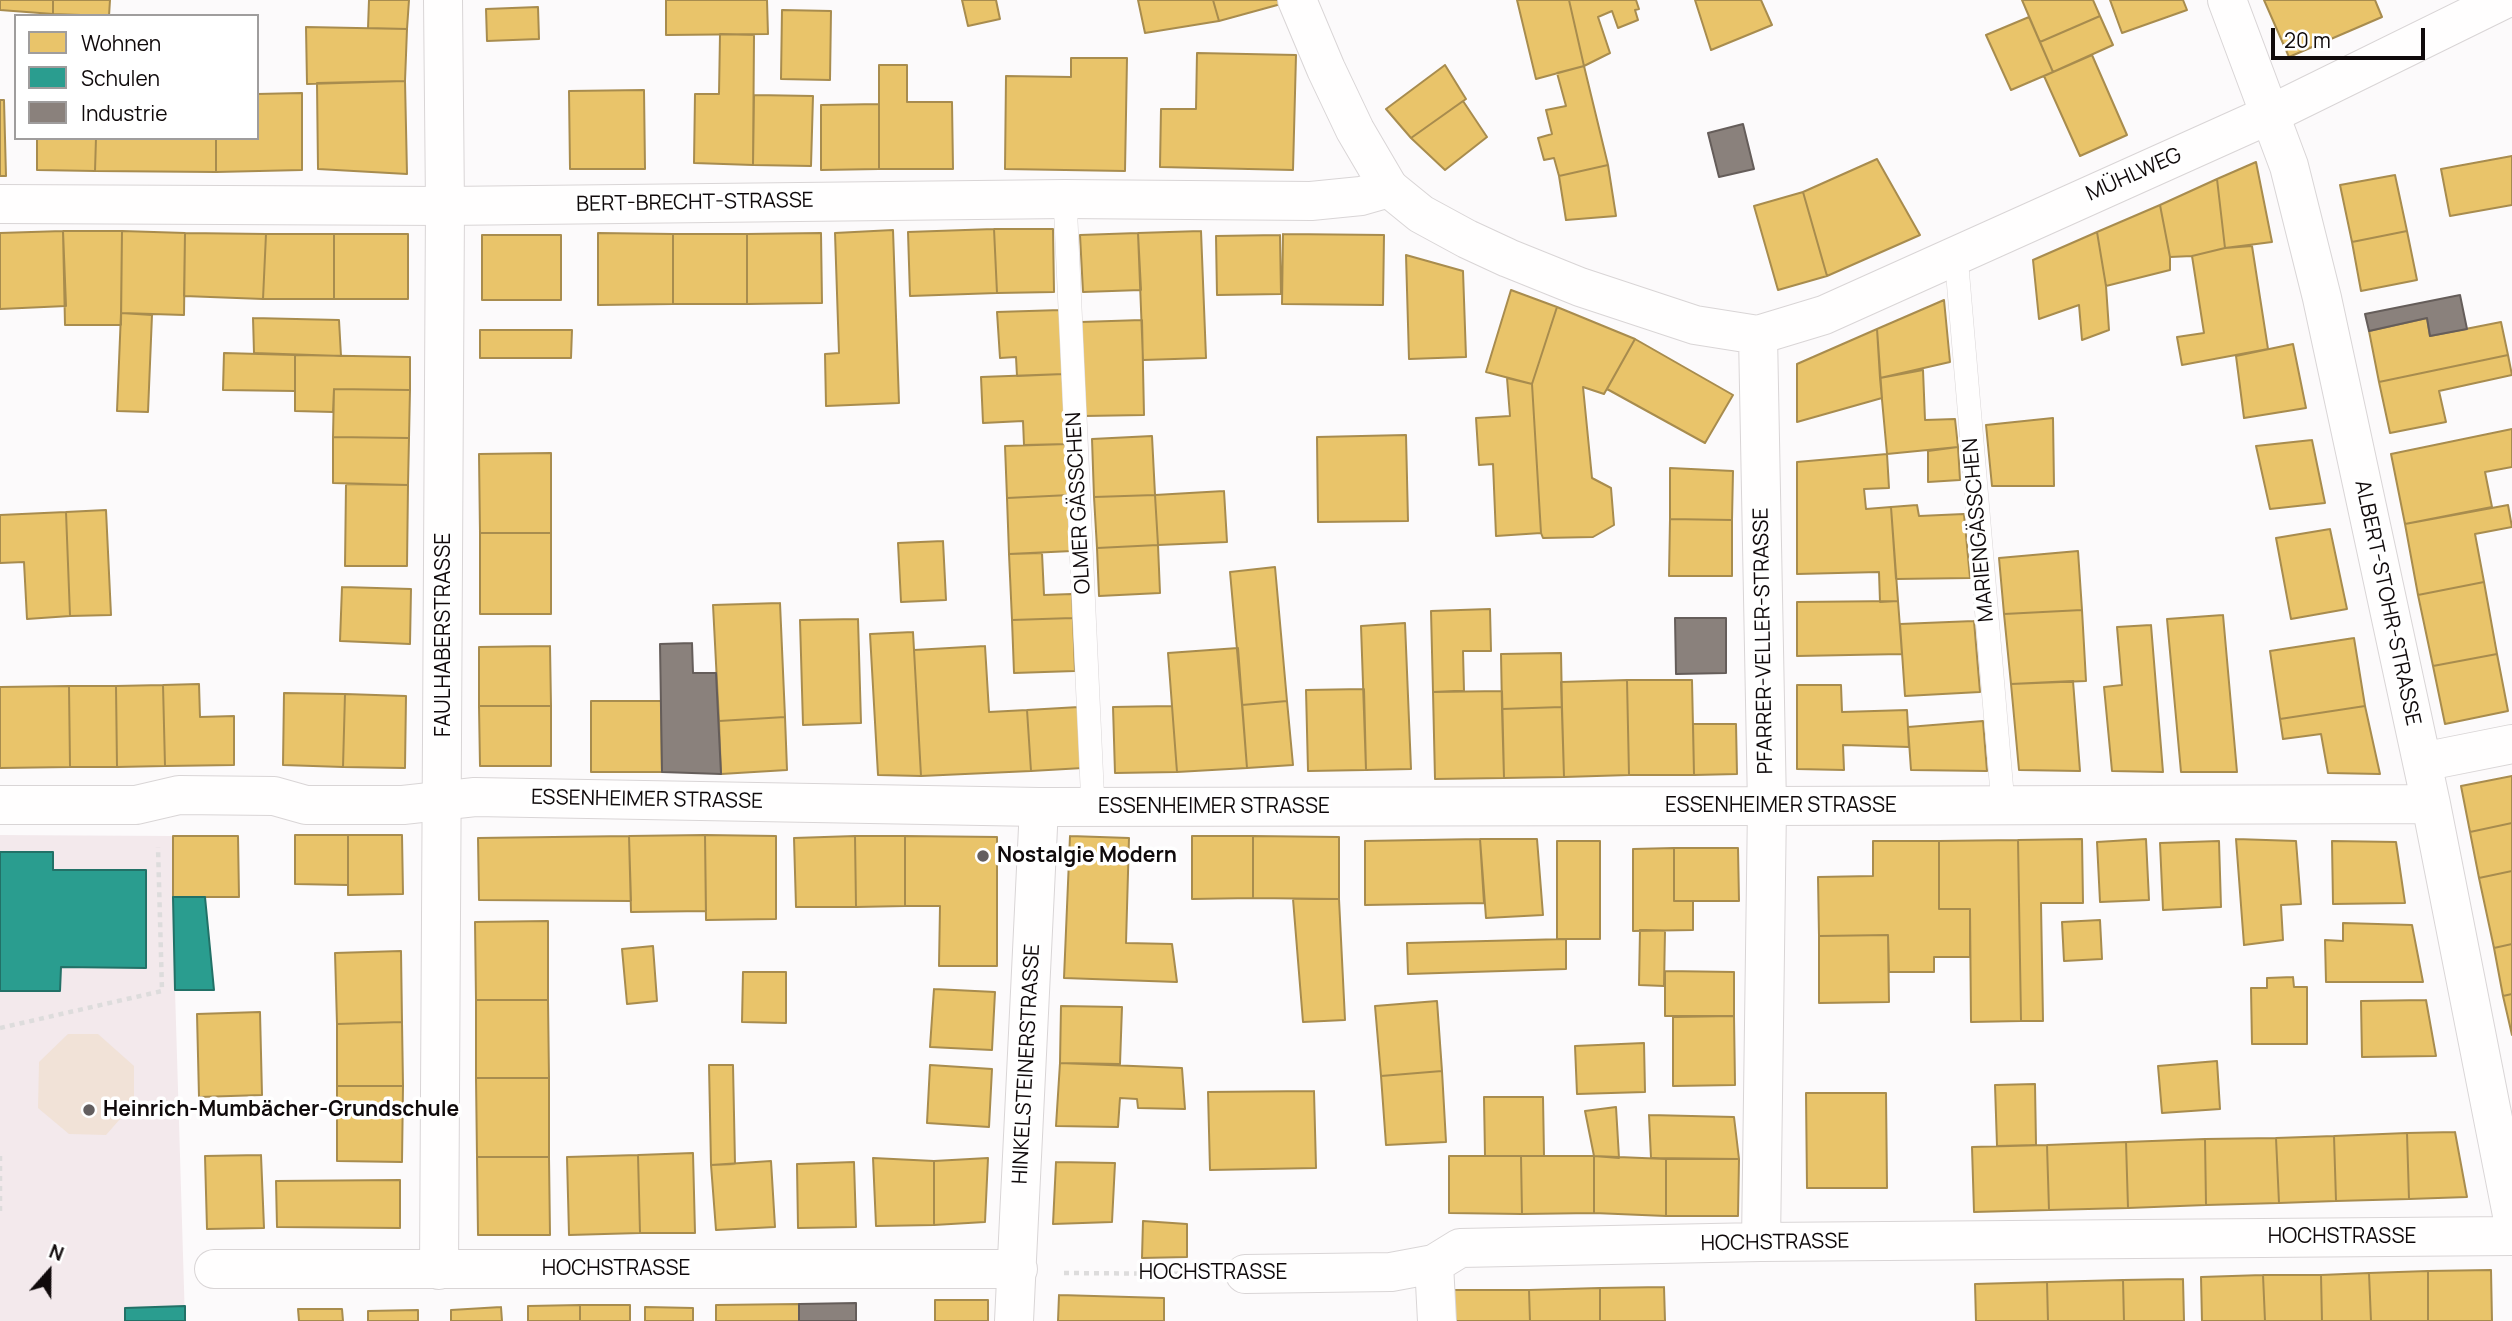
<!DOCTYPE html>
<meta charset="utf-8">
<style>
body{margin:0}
#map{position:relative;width:2512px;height:1321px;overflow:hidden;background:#fcfafb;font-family:Manrope,sans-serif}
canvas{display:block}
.legend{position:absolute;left:14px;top:14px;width:245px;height:126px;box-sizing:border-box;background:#fff;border:2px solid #9f9d9d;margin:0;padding:9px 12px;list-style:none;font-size:21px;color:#100a0b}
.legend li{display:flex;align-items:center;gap:14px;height:35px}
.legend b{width:35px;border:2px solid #9f9d9d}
.north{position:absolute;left:14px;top:1237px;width:70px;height:70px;-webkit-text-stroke:5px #fff;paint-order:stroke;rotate:21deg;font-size:19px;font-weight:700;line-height:28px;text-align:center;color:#100a0b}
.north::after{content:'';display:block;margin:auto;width:24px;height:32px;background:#100a0b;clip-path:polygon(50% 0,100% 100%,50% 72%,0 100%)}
.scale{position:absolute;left:2271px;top:28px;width:154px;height:32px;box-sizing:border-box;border:4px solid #100a0b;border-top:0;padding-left:9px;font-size:21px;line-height:24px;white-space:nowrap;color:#100a0b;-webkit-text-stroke:5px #fff;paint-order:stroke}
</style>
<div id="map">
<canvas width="2512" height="1321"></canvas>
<ul class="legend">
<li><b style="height:19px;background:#e9c46a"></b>Wohnen</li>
<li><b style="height:19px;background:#2a9d8f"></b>Schulen</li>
<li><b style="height:19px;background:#8a817c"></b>Industrie</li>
</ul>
<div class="north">N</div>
<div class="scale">20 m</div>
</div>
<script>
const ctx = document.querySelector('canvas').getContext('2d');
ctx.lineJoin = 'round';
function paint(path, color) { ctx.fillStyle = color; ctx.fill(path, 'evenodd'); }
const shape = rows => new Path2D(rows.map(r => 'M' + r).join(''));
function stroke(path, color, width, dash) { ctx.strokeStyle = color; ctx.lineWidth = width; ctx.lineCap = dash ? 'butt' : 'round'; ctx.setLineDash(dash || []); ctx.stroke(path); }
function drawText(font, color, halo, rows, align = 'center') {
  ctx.font = font + ' Manrope,sans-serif'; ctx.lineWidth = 7; ctx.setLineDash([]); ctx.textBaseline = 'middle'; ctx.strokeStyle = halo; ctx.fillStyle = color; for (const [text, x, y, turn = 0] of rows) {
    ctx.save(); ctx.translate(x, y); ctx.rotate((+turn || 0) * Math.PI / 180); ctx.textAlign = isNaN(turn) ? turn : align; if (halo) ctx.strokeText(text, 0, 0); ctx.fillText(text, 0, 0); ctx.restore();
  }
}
paint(shape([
 [0,835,173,836,175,990,185,1321,0,1321]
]), '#f3e9ec');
paint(shape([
 [68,1034,98,1034,134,1066,134,1103,106,1135,69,1134,38,1108,39,1062]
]), '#f1e2d7');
const homes = shape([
 [0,0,53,0,53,14,0,10,0,0],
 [53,0,110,0,109,16,53,14,53,0],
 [369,0,409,0,407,29,368,28,369,0],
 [666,0,767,0,768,34,666,35,666,0],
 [962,0,996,0,1000,19,968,26,962,0],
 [1138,0,1213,0,1219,21,1145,33,1138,0],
 [1213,0,1280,0,1281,4,1219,21,1213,0],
 [1517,0,1569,0,1584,66,1536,79,1517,0],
 [1569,0,1636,0,1639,9,1635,10,1638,20,1618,28,1612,11,1598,17,1610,53,1584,66,1569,0],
 [1695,0,1761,0,1772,25,1711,50,1695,0],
 [2022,0,2093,0,2100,16,2040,42,2022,0],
 [2110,0,2183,0,2187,10,2122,33,2110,0],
 [2264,0,2375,0,2382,17,2289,57,2264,0],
 [538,7,539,39,487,41,486,9,538,7],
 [782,10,831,11,830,80,781,79,782,10],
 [2100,16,2113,45,2053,72,2040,42,2100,16],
 [2029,17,2053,72,2011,90,1986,35,2029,17],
 [306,27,407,29,405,81,307,84,306,27],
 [720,34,754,35,753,165,694,163,695,94,719,94,720,34],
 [1197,53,1296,55,1293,170,1160,167,1161,109,1196,109,1197,53],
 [2092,55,2127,135,2080,156,2044,76,2092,55],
 [1071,58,1127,58,1125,171,1005,169,1006,76,1071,77,1071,58],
 [879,65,907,65,907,102,952,102,953,169,879,169,879,65],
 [1445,65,1466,99,1411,138,1386,109,1445,65],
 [1584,66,1608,165,1559,176,1554,158,1544,160,1538,138,1552,134,1546,110,1566,106,1557,73,1584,66],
 [405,81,407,174,318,169,317,83,405,81],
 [644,90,645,169,570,169,569,91,644,90],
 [302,93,302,170,216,172,216,138,257,138,257,94,302,93],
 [754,95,813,96,811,166,753,165,754,95],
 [0,100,4,100,6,176,0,176,0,100],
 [1463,101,1487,137,1445,170,1411,138,1463,101],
 [879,104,879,169,821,170,821,105,879,104],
 [37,138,96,138,95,171,37,170,37,138],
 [96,138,216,138,216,172,95,171,96,138],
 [2512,156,2512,205,2450,216,2441,169,2512,156],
 [1877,159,1920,235,1827,276,1803,192,1877,159],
 [2256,162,2272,242,2225,248,2217,179,2256,162],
 [1608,165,1616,216,1566,220,1559,176,1608,165],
 [2395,175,2407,231,2352,242,2340,185,2395,175],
 [2217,179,2225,248,2192,256,2170,257,2160,205,2217,179],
 [1803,192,1827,276,1778,290,1754,206,1803,192],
 [2160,205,2170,257,2170,270,2106,286,2097,232,2160,205],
 [994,229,997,293,910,296,908,232,994,229],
 [994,229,1053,229,1054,292,997,293,994,229],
 [893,230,899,403,826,406,825,354,839,353,835,233,893,230],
 [63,231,66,306,0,309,0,233,63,231],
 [63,231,122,231,121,325,65,325,63,231],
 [122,231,185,233,184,315,121,313,122,231],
 [1201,231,1206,358,1143,360,1138,233,1201,231],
 [2407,231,2417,280,2361,291,2352,242,2407,231],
 [2097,232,2106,286,2109,330,2082,340,2079,305,2039,319,2033,260,2097,232],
 [185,233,266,234,263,299,184,296,185,233],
 [598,233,673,234,673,304,598,305,598,233],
 [821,233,822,303,747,304,747,234,821,233],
 [1138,233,1141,290,1083,292,1080,235,1138,233],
 [266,234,334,234,334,299,263,299,266,234],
 [334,234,408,234,408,299,334,299,334,234],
 [673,234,747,234,747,304,673,304,673,234],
 [1283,234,1384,235,1383,305,1282,304,1283,234],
 [482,235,561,235,561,300,482,300,482,235],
 [1280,235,1281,294,1217,295,1216,236,1280,235],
 [2252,246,2268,349,2182,365,2177,337,2204,333,2192,256,2225,248,2252,246],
 [1406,255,1463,271,1466,357,1409,359,1406,255],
 [1511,290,1557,307,1532,384,1486,372,1511,290],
 [1944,300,1950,362,1880,378,1877,329,1944,300],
 [1557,307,1635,339,1604,394,1583,387,1592,478,1611,488,1614,525,1593,537,1543,538,1541,533,1532,384,1557,307],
 [1061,310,1064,374,1017,376,1016,357,1000,358,997,312,1061,310],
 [121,313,152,315,148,412,117,411,121,313],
 [253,318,339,320,341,356,254,353,253,318],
 [2427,318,2430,336,2501,322,2508,355,2379,382,2369,331,2427,318],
 [1142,320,1144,415,1084,416,1081,322,1142,320],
 [1877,329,1882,398,1797,422,1797,364,1877,329],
 [480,330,572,330,571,358,480,358,480,330],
 [1635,339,1733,395,1705,443,1607,389,1635,339],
 [2293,344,2306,408,2244,418,2236,356,2293,344],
 [224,353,295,355,295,391,223,390,224,353],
 [295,355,410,357,410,390,334,389,333,412,295,411,295,355],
 [2508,355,2512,375,2439,391,2446,422,2390,433,2379,382,2508,355],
 [1923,370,1925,420,1955,419,1958,447,1887,454,1880,378,1923,370],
 [1064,374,1068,444,1024,445,1023,421,983,423,981,377,1064,374],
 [1507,378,1532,384,1541,533,1496,536,1493,464,1479,465,1476,418,1510,416,1507,378],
 [334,389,410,390,409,438,333,437,334,389],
 [2053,418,2054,486,1992,486,1986,425,2053,418],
 [2512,429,2512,467,2485,472,2492,507,2405,524,2391,454,2512,429],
 [1406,435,1408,521,1318,522,1317,437,1406,435],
 [1152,436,1155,495,1094,497,1092,439,1152,436],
 [333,437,409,438,408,485,333,483,333,437],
 [2312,440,2325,503,2270,509,2256,446,2312,440],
 [1068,444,1070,495,1007,498,1005,446,1068,444],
 [1958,447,1960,480,1928,482,1928,451,1958,447],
 [551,453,551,533,480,533,479,454,551,453],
 [1887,454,1889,488,1864,489,1866,509,1891,507,1898,601,1880,602,1879,572,1797,574,1797,462,1887,454],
 [1670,468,1733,471,1732,520,1670,519,1670,468],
 [346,484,408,485,407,566,345,566,346,484],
 [1224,491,1227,542,1158,545,1155,495,1224,491],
 [1070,495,1072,551,1009,554,1007,498,1070,495],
 [1155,495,1158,545,1097,548,1094,497,1155,495],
 [1917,505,1919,516,1964,514,1970,578,1896,579,1891,507,1917,505],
 [2508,505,2512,527,2475,534,2484,582,2418,595,2405,524,2508,505],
 [106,510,111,615,70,616,66,512,106,510],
 [66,512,70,616,27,619,24,562,0,563,0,515,66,512],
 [1670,519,1732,520,1732,576,1669,576,1670,519],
 [2330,529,2347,609,2291,619,2276,538,2330,529],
 [480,533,551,533,551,614,480,614,480,533],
 [943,541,946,600,901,602,898,543,943,541],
 [1158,545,1160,593,1099,596,1097,548,1158,545],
 [2078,551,2082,610,2004,614,1999,558,2078,551],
 [1042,553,1044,595,1072,594,1073,618,1012,620,1009,554,1042,553],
 [1275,567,1287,701,1242,705,1230,572,1275,567],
 [2484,582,2497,654,2433,666,2418,595,2484,582],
 [342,587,411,589,410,644,340,641,342,587],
 [1898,601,1902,654,1797,656,1797,602,1898,601],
 [780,603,785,717,719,721,713,605,780,603],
 [1490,609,1491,651,1463,651,1464,691,1433,692,1431,611,1490,609],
 [2082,610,2086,681,2011,684,2004,614,2082,610],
 [2223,615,2237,772,2181,772,2167,619,2223,615],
 [1073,618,1075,671,1014,673,1012,620,1073,618],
 [858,619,861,723,803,725,800,620,858,619],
 [1974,621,1980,692,1905,696,1900,624,1974,621],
 [1405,623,1411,769,1366,770,1361,626,1405,623],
 [2151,625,2163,772,2112,771,2104,687,2122,685,2117,627,2151,625],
 [913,632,921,776,878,775,870,634,913,632],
 [2354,638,2365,706,2280,719,2270,651,2354,638],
 [550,646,551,706,479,706,479,647,550,646],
 [985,646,989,712,1027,710,1031,771,921,776,914,650,985,646],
 [1238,648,1247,768,1177,772,1168,653,1238,648],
 [1561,653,1562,707,1502,709,1501,654,1561,653],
 [2497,654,2508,711,2445,724,2433,666,2497,654],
 [1627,680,1629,775,1564,777,1561,682,1627,680],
 [1627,680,1692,680,1694,775,1629,775,1627,680],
 [2073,681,2080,771,2019,770,2011,684,2073,681],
 [199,684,200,717,234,716,234,765,165,766,163,685,199,684],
 [163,685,165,766,117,767,116,686,163,685],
 [1797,685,1841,685,1842,712,1907,710,1909,747,1843,745,1844,770,1797,769,1797,685],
 [69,686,70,767,0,768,0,687,69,686],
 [69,686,116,686,117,767,70,767,69,686],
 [1364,689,1366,770,1308,771,1306,690,1364,689],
 [1502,691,1504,778,1435,779,1433,692,1502,691],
 [284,693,345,694,343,767,283,765,284,693],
 [345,694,406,696,405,768,343,767,345,694],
 [591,701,661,701,662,772,591,772,591,701],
 [1287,701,1293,765,1247,768,1242,705,1287,701],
 [479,706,551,706,551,766,480,766,479,706],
 [1172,706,1177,772,1115,773,1113,707,1172,706],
 [2365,706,2380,774,2328,773,2321,734,2283,739,2280,719,2365,706],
 [1079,707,1083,768,1031,771,1027,710,1079,707],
 [1562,707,1564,777,1504,778,1502,709,1562,707],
 [785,717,787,770,721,774,719,721,785,717],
 [1983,721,1987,771,1911,770,1908,727,1983,721],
 [1693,724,1736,724,1737,774,1694,775,1693,724],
 [2512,776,2512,823,2470,832,2461,786,2512,776],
 [2512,823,2512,871,2479,878,2470,832,2512,823],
 [295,835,348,835,348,885,295,884,295,835],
 [348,835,402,835,403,894,348,895,348,835],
 [705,835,706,911,631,912,629,836,705,835],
 [705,835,776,836,776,919,706,920,705,835],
 [173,836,238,836,239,897,173,897,173,836],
 [629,836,631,901,479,900,478,838,629,836],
 [855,836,905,836,905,906,856,907,855,836],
 [855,836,856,907,796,907,794,838,855,836],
 [905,836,997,837,997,966,939,966,940,906,905,906,905,836],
 [1070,836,1129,838,1126,943,1172,944,1177,982,1064,978,1070,836],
 [1192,836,1253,836,1253,898,1192,899,1192,836],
 [1253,836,1339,837,1339,899,1253,898,1253,836],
 [1480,839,1484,903,1365,905,1365,841,1480,839],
 [1480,839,1537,839,1543,915,1486,918,1480,839],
 [2082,839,2083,903,2041,903,2043,1021,2021,1021,2018,840,2082,839],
 [2146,839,2149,900,2100,902,2097,842,2146,839],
 [2236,839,2296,841,2301,904,2281,905,2283,940,2244,945,2236,839],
 [2018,840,2021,1021,1971,1022,1970,909,1939,909,1939,841,2018,840],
 [1557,841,1600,841,1600,939,1557,939,1557,841],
 [1873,841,1939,841,1939,909,1970,909,1970,957,1934,957,1934,972,1889,972,1888,935,1819,936,1818,877,1873,876,1873,841],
 [2219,841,2221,907,2163,910,2160,843,2219,841],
 [2332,841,2396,842,2405,903,2333,904,2332,841],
 [1674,848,1738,848,1739,901,1674,901,1674,848],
 [1674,848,1674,901,1693,901,1693,930,1633,931,1633,849,1674,848],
 [2512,871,2512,944,2494,948,2479,878,2512,871],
 [1293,899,1339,899,1345,1020,1303,1022,1293,899],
 [2100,920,2102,959,2064,961,2062,922,2100,920],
 [548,921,548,1000,476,1000,475,922,548,921],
 [2343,923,2412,925,2423,982,2326,982,2325,940,2343,941,2343,923],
 [1640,930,1665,931,1664,986,1639,985,1640,930],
 [1888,935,1889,1002,1819,1003,1819,936,1888,935],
 [1566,939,1566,969,1408,974,1407,943,1566,939],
 [2512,944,2512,994,2503,996,2494,948,2512,944],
 [653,946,657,1001,627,1004,622,949,653,946],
 [401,951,402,1022,337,1024,335,953,401,951],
 [1665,971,1734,972,1734,1016,1665,1016,1665,971],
 [743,972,786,972,786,1023,742,1022,743,972],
 [2293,977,2294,987,2307,987,2307,1044,2252,1044,2251,988,2267,988,2267,978,2293,977],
 [934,989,995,992,992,1050,930,1047,934,989],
 [2512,994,2512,1035,2503,996,2512,994],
 [476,1000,548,1000,549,1078,476,1078,476,1000],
 [2426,1000,2436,1056,2362,1057,2361,1001,2426,1000],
 [1437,1001,1442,1071,1381,1076,1375,1006,1437,1001],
 [1061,1006,1122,1007,1120,1064,1060,1063,1061,1006],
 [260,1012,262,1095,199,1097,197,1014,260,1012],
 [1734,1016,1735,1085,1673,1086,1673,1017,1734,1016],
 [402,1022,403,1086,337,1086,337,1024,402,1022],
 [1644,1043,1645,1092,1577,1094,1575,1046,1644,1043],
 [2217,1061,2220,1109,2162,1113,2158,1066,2217,1061],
 [1060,1063,1182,1068,1185,1109,1138,1108,1137,1099,1120,1098,1118,1127,1056,1126,1060,1063],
 [709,1065,733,1065,735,1164,711,1165,709,1065],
 [930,1065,992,1069,989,1127,927,1123,930,1065],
 [1442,1071,1446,1142,1386,1145,1381,1076,1442,1071],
 [476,1078,549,1078,549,1157,477,1157,476,1078],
 [2035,1084,2036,1145,1997,1146,1995,1085,2035,1084],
 [337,1086,403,1086,402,1162,337,1161,337,1086],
 [1314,1091,1316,1168,1210,1170,1208,1092,1314,1091],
 [1806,1093,1886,1093,1887,1188,1807,1188,1806,1093],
 [1484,1097,1543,1097,1544,1156,1485,1156,1484,1097],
 [1616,1107,1619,1158,1594,1156,1585,1111,1616,1107],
 [1649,1115,1734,1117,1739,1159,1651,1158,1649,1115],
 [2455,1132,2467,1197,2409,1199,2407,1133,2455,1132],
 [2407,1133,2409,1199,2336,1201,2334,1136,2407,1133],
 [2334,1136,2336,1201,2279,1203,2276,1138,2334,1136],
 [2276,1138,2279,1203,2206,1205,2205,1139,2276,1138],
 [2205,1139,2206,1205,2128,1208,2126,1142,2205,1139],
 [2126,1142,2128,1208,2049,1210,2047,1145,2126,1142],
 [2047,1145,2049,1210,1974,1212,1972,1147,2047,1145],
 [693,1153,695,1233,640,1233,638,1155,693,1153],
 [261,1155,264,1228,207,1229,205,1156,261,1155],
 [638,1155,640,1233,569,1235,567,1157,638,1155],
 [1449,1156,1521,1156,1522,1214,1449,1213,1449,1156],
 [1521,1156,1594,1156,1594,1213,1522,1214,1521,1156],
 [1594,1156,1666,1159,1666,1216,1594,1213,1594,1156],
 [477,1157,549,1157,550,1235,478,1235,477,1157],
 [873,1158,934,1161,934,1225,876,1226,873,1158],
 [988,1158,985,1222,934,1225,934,1161,988,1158],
 [1666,1159,1739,1159,1738,1216,1666,1216,1666,1159],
 [771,1161,775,1227,716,1230,711,1165,771,1161],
 [854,1162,856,1227,798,1228,797,1164,854,1162],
 [1056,1162,1115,1163,1112,1222,1053,1224,1056,1162],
 [400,1180,400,1228,277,1227,276,1181,400,1180],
 [1143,1221,1187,1224,1187,1257,1142,1258,1143,1221],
 [2491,1270,2492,1321,2428,1321,2428,1271,2491,1270],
 [2428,1271,2428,1321,2371,1321,2369,1273,2428,1271],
 [2369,1273,2371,1321,2322,1321,2321,1275,2369,1273],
 [2263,1275,2265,1321,2202,1321,2201,1277,2263,1275],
 [2263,1275,2321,1275,2322,1321,2265,1321,2263,1275],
 [2183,1279,2184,1321,2124,1321,2123,1280,2183,1279],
 [2123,1280,2124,1321,2048,1321,2047,1282,2123,1280],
 [2047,1282,2048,1321,1976,1321,1975,1284,2047,1282],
 [1664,1287,1665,1321,1600,1321,1600,1288,1664,1287],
 [1600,1288,1600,1321,1530,1321,1529,1290,1600,1288],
 [1453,1290,1529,1290,1530,1321,1453,1321,1453,1290],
 [1059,1295,1164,1298,1164,1321,1058,1321,1059,1295],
 [935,1300,988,1300,988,1321,935,1321,935,1300],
 [799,1304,799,1321,716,1321,716,1305,799,1304],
 [580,1305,630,1305,630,1321,580,1321,580,1305],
 [580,1305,580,1321,528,1321,528,1306,580,1305],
 [501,1307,502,1321,451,1321,451,1310,501,1307],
 [645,1307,693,1308,693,1321,645,1321,645,1307],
 [298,1309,342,1309,343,1321,299,1321,298,1309],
 [418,1310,418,1321,368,1321,368,1311,418,1310]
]);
paint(homes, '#e9c46a');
stroke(homes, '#a88c4e', 2);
const schools = shape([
 [0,852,53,852,53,870,146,870,146,968,61,967,60,991,0,991,0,852],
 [173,897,205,897,214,990,175,990,173,897],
 [185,1306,185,1321,125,1321,125,1308,185,1306]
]);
paint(schools, '#2a9d8f');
stroke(schools, '#227167', 2);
const industry = shape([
 [1743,124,1754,169,1719,177,1708,133,1743,124],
 [2460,295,2467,329,2430,336,2427,318,2369,331,2365,314,2460,295],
 [1675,618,1726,618,1726,673,1676,674,1675,618],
 [692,643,693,673,716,673,721,774,662,772,660,644,692,643],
 [856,1303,856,1321,799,1321,799,1304,856,1303]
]);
paint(industry, '#8a817c');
stroke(industry, '#655d5a', 2);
const service = shape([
 [1065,199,1093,807],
 [1956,255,2003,804]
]);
const minor = shape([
 [1297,0,1326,69,1355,130,1389,188],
 [2227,0,2289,166,2322,298,2431,804,2512,1215],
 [2422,762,2512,744],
 [1761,1242,1767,806,2431,804],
 [1434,1264,1437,1321],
 [214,1269,1018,1269],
 [439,1270,445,206,443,0],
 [1245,1274,1391,1272,1434,1264,1460,1248,1761,1242,2512,1236],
 [1014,1321,1039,807]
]);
const tertiary = shape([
 [0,204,445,206,1065,199,1311,201,1361,196,1389,188,1421,214,1467,239,1508,258,1580,287,1695,325,1758,335,1824,315,2271,114,2503,0],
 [0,805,136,805,179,795,274,796,306,805,403,805,475,797,1039,807,1767,806,1758,335]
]);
stroke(service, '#d9d5d6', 24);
stroke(minor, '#d9d5d6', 40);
stroke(tertiary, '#d9d5d6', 40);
stroke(shape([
 [0,1028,162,991,158,847],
 [0,1156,0,1212],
 [1064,1273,1202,1274]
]), '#dddcdc', 4.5, [5, 5]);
stroke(service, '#fffefe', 23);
stroke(minor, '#fffefe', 38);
stroke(tertiary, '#fffefe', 38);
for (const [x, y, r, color] of [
 [983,856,7,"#635e5f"],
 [89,1110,7,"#635e5f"]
]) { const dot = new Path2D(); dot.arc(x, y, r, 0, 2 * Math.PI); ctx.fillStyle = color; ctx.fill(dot); stroke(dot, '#fff', 2.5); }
drawText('21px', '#100a0b', '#fff', [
 ["MÜHLWEG",2134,175,-24],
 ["BERT-BRECHT-STRASSE",695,203,-1],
 ["OLMER GÄSSCHEN",1079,503,-93],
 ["MARIENGÄSSCHEN",1979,530,-95],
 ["ALBERT-STOHR-STRASSE",2387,603,78],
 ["FAULHABERSTRASSE",444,635,-90],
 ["PFARRER-VELLER-STRASSE",1764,641,-91],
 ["ESSENHEIMER STRASSE",647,800,1],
 ["ESSENHEIMER STRASSE",1781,806],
 ["ESSENHEIMER STRASSE",1214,807],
 ["HINKELSTEINERSTRASSE",1027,1064,-87],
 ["HOCHSTRASSE",2342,1237],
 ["HOCHSTRASSE",1775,1243,-1],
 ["HOCHSTRASSE",616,1269],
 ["HOCHSTRASSE",1213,1273]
]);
drawText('bold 21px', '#100a0b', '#fff', [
 ["Nostalgie Modern",997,856],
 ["Heinrich-Mumbächer-Grundschule",103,1110]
], 'left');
</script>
